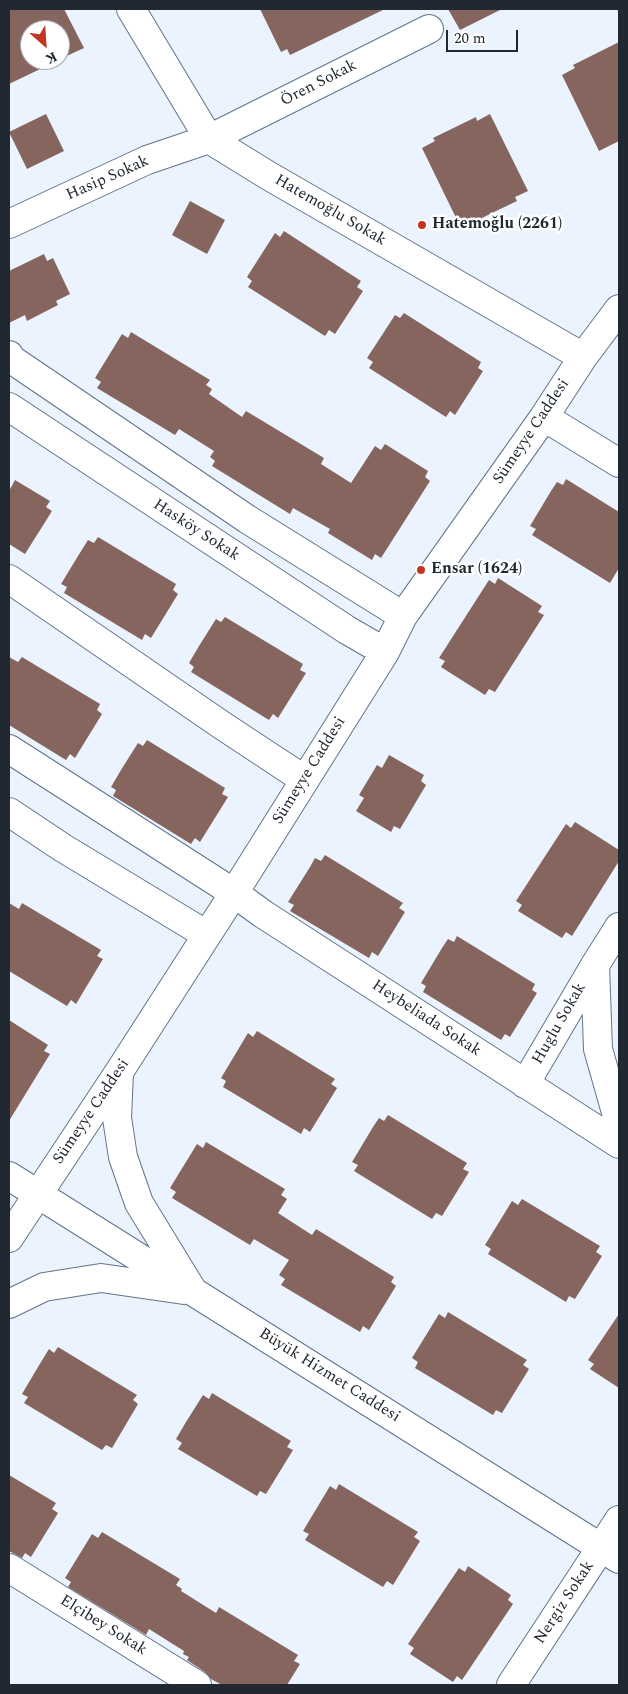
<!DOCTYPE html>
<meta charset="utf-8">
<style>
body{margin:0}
#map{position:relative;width:628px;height:1694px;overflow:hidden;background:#eaf3fe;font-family:Spectral,serif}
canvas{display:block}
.frame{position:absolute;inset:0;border:10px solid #202832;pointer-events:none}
.north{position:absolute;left:20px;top:20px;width:50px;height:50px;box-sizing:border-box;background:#fff;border:1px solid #a6a9ad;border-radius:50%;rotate:154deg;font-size:14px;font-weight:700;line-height:20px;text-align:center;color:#202832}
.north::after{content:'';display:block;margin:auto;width:18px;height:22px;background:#c23621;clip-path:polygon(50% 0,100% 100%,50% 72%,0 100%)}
.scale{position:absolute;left:446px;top:30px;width:72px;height:22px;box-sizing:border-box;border:2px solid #202832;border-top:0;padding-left:6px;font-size:15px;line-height:18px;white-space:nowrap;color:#202832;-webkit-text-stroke:4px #fff;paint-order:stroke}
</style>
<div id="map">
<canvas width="628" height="1694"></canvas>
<div class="frame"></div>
<div class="north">K</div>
<div class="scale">20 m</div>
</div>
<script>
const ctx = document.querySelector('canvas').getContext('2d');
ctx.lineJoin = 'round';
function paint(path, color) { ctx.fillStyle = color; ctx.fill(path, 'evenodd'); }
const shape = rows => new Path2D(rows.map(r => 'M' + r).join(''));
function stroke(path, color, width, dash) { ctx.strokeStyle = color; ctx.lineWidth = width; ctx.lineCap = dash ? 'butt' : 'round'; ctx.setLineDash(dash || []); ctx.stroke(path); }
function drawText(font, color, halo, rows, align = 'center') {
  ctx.font = font + ' Spectral,serif'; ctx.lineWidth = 5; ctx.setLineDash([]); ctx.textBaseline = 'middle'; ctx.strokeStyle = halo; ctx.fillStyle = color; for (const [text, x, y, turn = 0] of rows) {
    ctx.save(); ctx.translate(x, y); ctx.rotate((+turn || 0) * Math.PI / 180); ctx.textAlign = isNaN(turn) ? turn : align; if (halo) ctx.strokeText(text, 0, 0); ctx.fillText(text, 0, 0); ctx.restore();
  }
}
paint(shape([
 [9,9,64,9,84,48,60,59,60,30,30,30,30,60,59,60,9,84],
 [260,9,385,9,290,55,287,49,281,52],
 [448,9,502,9,460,30],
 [619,42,619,141,599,151,562,75,575,68,573,65],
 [46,114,64,151,27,169,9,132],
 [490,114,528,191,515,197,517,201,494,212,474,222,472,218,459,224,422,148,435,141,433,138,476,117,477,121],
 [190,201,225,220,207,254,172,235],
 [284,231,361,281,357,287,363,291,335,334,329,330,325,336,248,287,252,281,247,277,275,233,280,237],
 [44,254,47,261,53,258,70,294,56,301,58,305,27,321,25,315,9,323,9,271],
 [404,313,481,362,478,368,483,371,455,415,450,411,446,417,369,368,373,362,367,358,384,332,395,315,400,318],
 [131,332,210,380,206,385,212,389,209,394,242,417,246,411,324,458,321,464,351,483,375,446,381,450,385,444,428,471,425,477,430,481,381,558,375,554,372,560,328,533,330,529,293,508,290,514,212,466,215,461,210,457,214,451,179,429,175,435,97,388,101,382,95,378,122,334,128,338],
 [566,479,619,512,619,568,610,583,532,535,536,529,530,526,551,491,557,482,563,485],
 [15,480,50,501,46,507,52,511,25,554,9,544,9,491],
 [98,537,176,584,173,590,178,594,151,638,145,634,142,640,64,593,67,587,61,584,78,556,88,540,94,543],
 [498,578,542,606,538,612,544,615,495,692,489,689,485,695,441,667,445,661,439,658,489,580,495,584],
 [225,617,303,664,300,670,306,673,278,718,273,714,269,720,191,672,194,667,189,663,199,646,216,619,221,622],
 [9,657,18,662,22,657,100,704,97,710,102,714,75,758,70,754,66,760,9,725],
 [147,740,225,788,222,794,228,797,200,842,195,838,191,844,113,796,116,790,111,787,121,770,138,743,143,746],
 [389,755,424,775,421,781,426,785,400,829,394,826,391,832,356,811,364,798,359,795,377,765,382,768],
 [575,822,619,850,619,861,572,936,566,932,562,938,518,911,522,905,516,901,566,824,571,828],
 [325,855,403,903,399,908,405,912,378,956,372,952,369,958,290,911,294,905,288,902,310,867,315,858,321,861],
 [9,903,19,909,22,903,101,950,97,956,103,959,76,1004,71,1000,67,1006,9,971],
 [457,936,535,984,532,990,537,993,510,1037,505,1034,501,1040,423,992,426,986,421,983,442,948,448,939,454,942],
 [9,1020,48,1045,44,1051,50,1054,9,1121],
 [257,1031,335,1079,331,1084,337,1088,310,1132,304,1128,301,1134,223,1087,226,1081,221,1078,248,1033,253,1037],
 [388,1115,467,1163,463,1169,469,1172,442,1216,436,1213,432,1219,354,1171,358,1165,352,1162,373,1127,379,1118,384,1121],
 [206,1142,285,1189,281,1195,287,1199,278,1213,312,1235,316,1229,394,1277,391,1282,396,1286,369,1330,363,1326,360,1332,281,1285,285,1279,279,1275,289,1260,254,1239,250,1245,172,1198,176,1192,170,1188,197,1144,203,1148],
 [522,1199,600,1246,596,1252,602,1256,575,1299,569,1296,566,1302,488,1254,491,1249,485,1245,512,1201,518,1205],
 [448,1312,527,1360,523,1365,529,1369,502,1413,496,1410,493,1415,415,1368,418,1362,412,1358,439,1314,445,1318],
 [619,1314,619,1388,590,1369,594,1364,588,1360],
 [58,1347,137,1395,133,1400,138,1404,112,1448,106,1445,102,1450,24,1403,28,1397,22,1394,38,1367,49,1349,54,1353],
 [212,1393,291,1441,287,1447,293,1450,266,1494,260,1491,257,1496,178,1449,182,1443,176,1439,186,1422,203,1395,209,1399],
 [9,1475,56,1503,52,1509,58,1513,31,1557,25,1553,22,1558,9,1551],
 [339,1484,418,1532,414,1537,420,1541,393,1585,387,1581,383,1587,305,1540,309,1534,303,1531,330,1486,336,1490],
 [102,1532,180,1579,176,1585,182,1589,181,1591,216,1613,219,1607,298,1655,294,1661,300,1664,287,1685,222,1685,211,1679,205,1672,187,1660,189,1657,183,1654,184,1651,149,1629,146,1635,68,1587,71,1582,65,1578,92,1534,98,1538],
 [468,1566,511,1595,508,1600,513,1604,462,1680,457,1676,453,1682,410,1654,414,1648,408,1644,459,1568,465,1572]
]), '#85655e');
const minor = shape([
 [131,9,209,139,269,176,583,357],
 [9,224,147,160,209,139,429,29],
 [9,355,11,359,247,519,403,616],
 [9,407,347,630,385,652],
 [544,417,619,463],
 [9,579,223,726,305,780],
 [9,749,234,893,263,914,619,1144],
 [9,812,63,848,207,935],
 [595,965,598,1049,619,1123],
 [119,1072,117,1118,123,1157,139,1203,191,1288],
 [525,1084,595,965,619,927],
 [9,1176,619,1559],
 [9,1238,119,1072,234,893,385,652,403,616,544,417,583,357,619,309],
 [9,1304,44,1287,101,1278,184,1290],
 [9,1568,197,1685],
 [511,1685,619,1520]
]);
stroke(minor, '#61748b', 30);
stroke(minor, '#fff', 28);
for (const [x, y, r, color] of [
 [422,225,5,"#c23621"],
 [421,570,5,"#c23621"]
]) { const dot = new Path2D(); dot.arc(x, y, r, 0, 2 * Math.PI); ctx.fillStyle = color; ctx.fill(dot); stroke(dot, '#fff', 2); }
drawText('16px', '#202832', '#fff', [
 ["Ören Sokak",319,84,-27],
 ["Hasip Sokak",108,179,-24],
 ["Hatemoğlu Sokak",330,211,30],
 ["Sümeyye Caddesi",532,432,-56],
 ["Hasköy Sokak",196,531,33],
 ["Sümeyye Caddesi",310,771,-58],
 ["Heybeliada Sokak",426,1019,33],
 ["Huglu Sokak",560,1024,-60],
 ["Sümeyye Caddesi",92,1112,-56],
 ["Büyük Hizmet Caddesi",329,1376,32],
 ["Nergiz Sokak",565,1603,-57],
 ["Elçibey Sokak",103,1626,32]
]);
drawText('bold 16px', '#202832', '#fff', [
 ["Hatemoğlu (2261)",432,225],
 ["Ensar (1624)",431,570]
], 'left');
</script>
